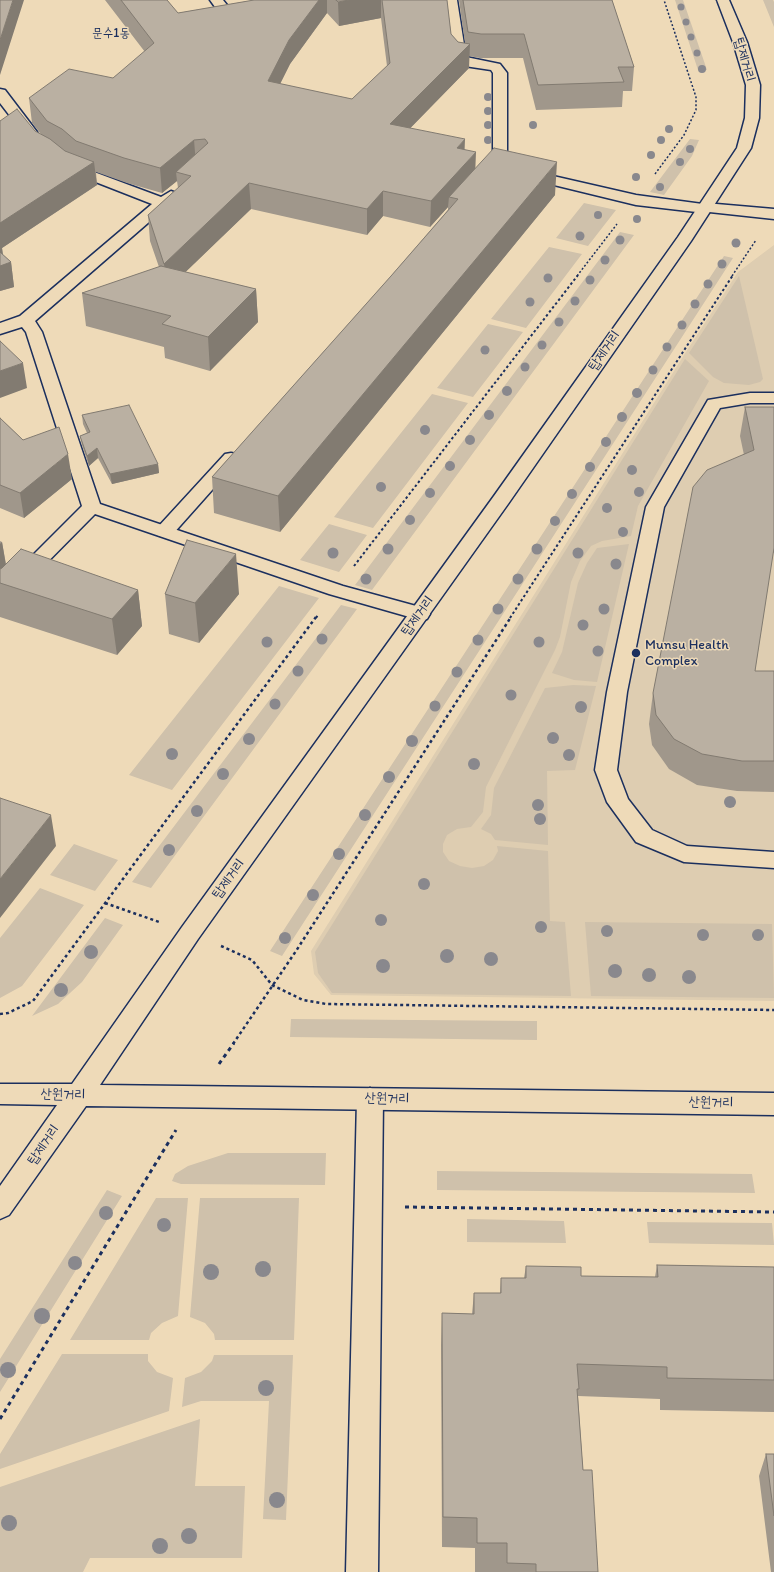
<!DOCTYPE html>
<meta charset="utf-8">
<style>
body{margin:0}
canvas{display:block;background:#eedab8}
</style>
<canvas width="774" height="1572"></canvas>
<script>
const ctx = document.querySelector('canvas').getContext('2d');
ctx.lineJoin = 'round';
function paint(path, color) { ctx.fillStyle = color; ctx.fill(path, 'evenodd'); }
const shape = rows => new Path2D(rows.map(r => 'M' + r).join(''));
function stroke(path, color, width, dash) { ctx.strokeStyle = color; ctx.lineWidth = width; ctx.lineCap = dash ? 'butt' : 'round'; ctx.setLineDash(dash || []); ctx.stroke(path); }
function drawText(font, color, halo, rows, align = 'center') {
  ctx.font = font + ' Itim,"Poor Story",sans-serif'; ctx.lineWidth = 3; ctx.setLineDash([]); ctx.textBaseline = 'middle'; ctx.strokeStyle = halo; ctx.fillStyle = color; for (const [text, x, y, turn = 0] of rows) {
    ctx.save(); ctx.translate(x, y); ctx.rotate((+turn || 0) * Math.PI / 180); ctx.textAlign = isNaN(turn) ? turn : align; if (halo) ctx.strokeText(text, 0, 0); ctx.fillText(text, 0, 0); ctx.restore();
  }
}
paint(shape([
 [774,245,774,1001,331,995,314,974,311,951,684,355,738,272]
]), '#decdb1');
paint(shape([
 [675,0,683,0,707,70,698,70],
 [763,0,773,0,774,2,774,27],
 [690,139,699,140,692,156,664,195,650,192],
 [584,203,616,210,588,246,556,238],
 [620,232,634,235,372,590,355,585],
 [549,247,582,254,526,328,491,319],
 [724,256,733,258,282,956,270,951],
 [739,276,763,379,760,382,749,385,724,383,713,377,689,353],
 [488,324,523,332,473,397,437,388],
 [685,359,709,381,638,506,631,536,602,541,591,546,580,561,571,582,560,637,555,650,486,787,483,812,471,827,457,829,447,835,443,844,443,852,449,861,460,866,472,868,484,866,493,860,498,851,497,846,548,851,550,921,565,922,571,996,332,993,318,973,315,952],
 [432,394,468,403,373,528,334,517],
 [329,524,367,535,339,572,300,560],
 [629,544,597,682,574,680,552,673,562,652,578,583,587,563,597,548],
 [279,586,319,598,172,790,129,775],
 [341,605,357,609,151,888,132,882],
 [573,685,596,686,575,770,547,771,548,845,495,840,491,834,481,829,491,815,494,788,545,688],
 [74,844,118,860,95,891,50,875],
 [40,888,84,905,22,986,0,998,0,938],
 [105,918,123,925,82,982,58,1004,32,1016],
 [585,922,772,924,774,998,591,996],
 [291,1019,537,1021,537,1040,290,1037],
 [228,1153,326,1153,325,1185,181,1184,172,1181,175,1174,188,1166],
 [437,1171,752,1174,755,1193,437,1190],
 [107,1190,122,1196,0,1392,0,1359],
 [156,1198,188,1198,178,1316,162,1323,151,1333,149,1340,70,1340],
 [200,1198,299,1198,294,1340,215,1340,214,1334,205,1323,190,1317],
 [467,1219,564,1221,566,1243,467,1242],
 [647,1222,772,1223,774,1245,649,1243],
 [62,1354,148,1354,148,1361,157,1372,173,1378,169,1411,0,1469,0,1454],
 [214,1355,293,1355,286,1520,263,1519,269,1401,201,1401,182,1407,185,1378,201,1372,212,1361],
 [200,1419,195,1486,245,1486,242,1558,90,1558,83,1572,0,1572,0,1487]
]), '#cfc1ab');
const service = shape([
 [210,0,223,0,235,15,233,18,223,18,210,0],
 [445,0,457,0,466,57,500,64,507,73,507,159,527,170,636,195,710,205,713,208,710,211,705,213,636,205,517,176,495,164,493,161,493,73,491,70,458,65,452,58,445,0],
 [750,393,774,393,774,403,750,403,720,408,664,507,627,692,617,770,628,799,652,830,687,846,774,852,774,868,684,862,636,842,607,802,595,770,607,692,646,507,708,400,750,393],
 [231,453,237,454,240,458,237,462,172,535,165,537,158,535,155,531,158,527,225,454,231,453]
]);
const minor = shape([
 [0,89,5,90,37,132,39,135,37,138,27,138,0,103,0,89],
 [70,163,161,197,171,191,176,193,179,196,35,321,42,332,100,504,343,586,427,609,430,614,427,619,420,620,329,594,95,514,7,603,0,605,0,588,82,506,26,332,22,327,0,334,0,323,20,316,152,204,65,170,63,167,65,164,70,163],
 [705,203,774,209,774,219,700,211,697,208,700,205,705,203],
 [370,1088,379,1092,383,1099,378,1572,346,1572,357,1099,361,1092,370,1088]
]);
const secondary = shape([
 [717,0,729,0,747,42,760,85,759,118,751,148,691,241,508,504,198,939,100,1085,774,1093,774,1115,86,1106,9,1215,0,1219,0,1186,57,1105,0,1104,0,1084,72,1084,182,927,494,496,678,237,737,148,745,118,746,85,733,42,717,0]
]);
stroke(service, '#1b2f5e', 3);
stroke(minor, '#1b2f5e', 3);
stroke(secondary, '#1b2f5e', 3);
stroke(shape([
 [655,174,684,135,696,110,696,97,664,0],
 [577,276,617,224],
 [732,276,756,240]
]), '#1b2f5e', 1.5, [2, 2]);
stroke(shape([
 [354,566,578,275],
 [316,618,318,615],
 [510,618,733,275]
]), '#1b2f5e', 2, [2.5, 2.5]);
stroke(shape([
 [105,903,159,922],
 [221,946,252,960,272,985,303,1000,326,1004,774,1010],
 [0,1014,8,1013,33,1001,316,617],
 [233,1044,296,951,511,617]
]), '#1b2f5e', 2.5, [3, 3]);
stroke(shape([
 [219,1064,234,1043],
 [405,1207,774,1212],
 [0,1419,176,1130]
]), '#1b2f5e', 3, [4, 4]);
paint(service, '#eedab8');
paint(minor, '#eedab8');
paint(secondary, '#eedab8');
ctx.fillStyle = '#89888d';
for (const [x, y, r] of [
 [681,7,3.5],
 [686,22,3.5],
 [691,37,3.5],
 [697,53,3.5],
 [702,69,4],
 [488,97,4],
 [488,111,4],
 [488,125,4],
 [533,125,4],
 [669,129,4],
 [488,140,4],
 [661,140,4],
 [690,149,4],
 [651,155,4],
 [680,162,4],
 [636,177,4],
 [660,187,4],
 [598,215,4],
 [637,219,4],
 [580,236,4.5],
 [620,240,4.5],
 [736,243,4.5],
 [605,260,4.5],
 [722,264,4.5],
 [548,278,4.5],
 [590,280,4.5],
 [708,284,4.5],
 [575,301,4.5],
 [530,302,4.5],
 [695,304,4.5],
 [559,322,4.5],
 [682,325,4.5],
 [542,345,4.5],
 [667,347,4.5],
 [485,350,4.5],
 [525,367,4.5],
 [653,370,4.5],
 [507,391,5],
 [637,393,5],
 [489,415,5],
 [622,417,5],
 [425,430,5],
 [470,440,5],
 [606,442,5],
 [450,466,5],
 [590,467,5],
 [632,470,5],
 [381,487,5],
 [639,492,5],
 [430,493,5],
 [572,494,5],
 [607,508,5],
 [410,520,5],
 [555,521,5],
 [623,532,5],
 [388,549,5.5],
 [537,549,5.5],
 [333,553,5.5],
 [578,553,5.5],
 [616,564,5.5],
 [366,579,5.5],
 [518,579,5.5],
 [498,609,5.5],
 [604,609,5.5],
 [583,625,5.5],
 [322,639,5.5],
 [478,640,5.5],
 [267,642,5.5],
 [539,642,5.5],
 [598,651,5.5],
 [298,671,5.5],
 [457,672,5.5],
 [511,695,5.5],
 [275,704,5.5],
 [435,706,5.5],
 [581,707,6],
 [553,738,6],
 [249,739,6],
 [412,741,6],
 [172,754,6],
 [569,755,6],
 [474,764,6],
 [223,774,6],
 [389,777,6],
 [730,802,6],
 [538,805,6],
 [197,811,6],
 [365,815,6],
 [540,819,6],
 [169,850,6],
 [339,854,6],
 [424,884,6],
 [313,895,6],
 [381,920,6],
 [541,927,6],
 [607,931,6],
 [703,935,6],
 [758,935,6],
 [285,938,6],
 [91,952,7],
 [447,956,7],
 [491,959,7],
 [383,966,7],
 [615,971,7],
 [649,975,7],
 [689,977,7],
 [61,990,7],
 [106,1213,7],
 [164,1225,7],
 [75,1263,7],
 [263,1269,8],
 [211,1272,8],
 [42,1316,8],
 [8,1370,8],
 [266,1388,8],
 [277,1500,8],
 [9,1523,8],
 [189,1536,8],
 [160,1546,8]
]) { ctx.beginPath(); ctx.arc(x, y, r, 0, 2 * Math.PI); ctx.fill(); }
paint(shape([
 [105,0,167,0,178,13,254,0,447,0,451,34,458,42,465,43,459,0,612,0,634,67,632,91,623,91,622,107,536,110,523,58,480,58,469,56,469,68,410,128,464,150,475,168,555,195,280,532,214,513,212,477,391,276,448,210,448,207,430,227,383,216,367,235,251,209,185,272,256,289,258,322,210,371,165,358,164,347,86,326,82,293,159,267,150,241,148,215,178,188,177,181,162,193,127,183,96,172,97,185,2,248,3,255,11,262,14,287,0,291,0,121,35,131,41,134,32,123,29,98,113,78,145,52],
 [327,13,339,26,381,18,387,66,352,99,280,84,290,64],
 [745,407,774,407,774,553,773,553,755,671,774,671,774,792,737,791,697,785,669,769,652,745,649,724,653,693,744,455,740,436],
 [82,415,158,464,159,473,112,484,98,458,89,466,82,445,80,436,87,433,83,424],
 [0,418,23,440,72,479,24,518,0,508],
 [0,541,2,542,6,564,138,590,142,626,117,655,0,617],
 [165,594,239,594,199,643,169,634],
 [657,1265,774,1267,774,1412,660,1410,660,1399,578,1396,583,1470,598,1572,475,1572,475,1548,442,1547,441,1345,442,1313,472,1314,474,1293,500,1293,501,1278,524,1278,526,1266,581,1276,655,1277],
 [766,1454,774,1454,774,1572,771,1572,759,1476]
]), '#a0978b');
paint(shape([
 [13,0,24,0,0,75,0,40],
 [319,0,327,0,327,13,290,64,269,106,268,81,289,40],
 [349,0,381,0,381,18,339,26,338,2],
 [470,44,469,68,390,149,390,124],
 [465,139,464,165,476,152,475,177,449,197,448,207,430,227,431,201,457,148],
 [194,140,196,165,176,172,177,181,162,193,160,168],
 [94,162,97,185,2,248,4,264,11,262,14,287,0,291,0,223],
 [557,162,555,195,280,532,278,496],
 [249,183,251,209,167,290,164,264],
 [383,191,383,216,367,235,367,209],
 [256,289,258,322,210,371,208,337],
 [23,363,27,388,0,398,0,371],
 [97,448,98,458,89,466,87,456],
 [68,454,72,479,24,518,20,493],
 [158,464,159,473,112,484,110,474],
 [2,542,8,578,0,583,0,544],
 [236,554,239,594,199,643,195,603],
 [138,590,142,626,117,655,112,619],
 [51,815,56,846,0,918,0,879]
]), '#827b71');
const building = shape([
 [0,0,13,0,0,40,0,0],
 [121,0,167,0,178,13,254,0,319,0,289,40,268,81,352,99,390,63,382,0,447,0,451,34,458,42,470,44,390,124,465,139,457,148,476,152,431,201,383,191,367,209,249,183,164,264,148,215,191,176,176,172,208,143,205,139,194,140,160,168,124,158,76,141,62,129,47,121,29,98,69,69,113,78,154,43,121,0],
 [336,0,349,0,338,2,336,0],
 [463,0,612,0,634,67,618,67,624,82,538,85,524,34,481,34,468,32,463,0],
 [17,109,35,131,50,139,65,151,94,162,0,223,0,121,17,109],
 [494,148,557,162,278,496,212,477,391,276,458,199,449,197,494,148],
 [0,252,11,262,0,266,0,252],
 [161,266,256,289,208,337,162,324,171,316,82,293,161,266],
 [0,341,23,363,0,371,0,341],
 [129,405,158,464,110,474,97,448,87,456,80,436,90,432,82,415,129,405],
 [745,407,774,407,774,548,755,671,774,671,774,761,742,761,702,754,674,739,656,715,653,693,693,487,707,470,754,450,745,407],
 [0,418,23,440,59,427,68,454,20,493,0,485,0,418],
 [187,540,236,554,195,603,165,594,187,540],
 [21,549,138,590,112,619,0,583,0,569,2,568,21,549],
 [0,798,51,815,0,879,0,798],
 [657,1265,774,1267,774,1380,667,1378,667,1367,577,1364,579,1389,577,1389,583,1470,592,1470,598,1572,536,1572,536,1564,507,1563,507,1543,477,1543,477,1518,443,1517,442,1313,474,1314,474,1293,501,1293,501,1278,526,1278,526,1266,581,1267,581,1276,658,1277,657,1265],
 [766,1454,774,1454,774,1516,766,1454]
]);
paint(building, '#bab0a2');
stroke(building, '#827b71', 1);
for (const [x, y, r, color] of [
 [636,653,5,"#1b2f5e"]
]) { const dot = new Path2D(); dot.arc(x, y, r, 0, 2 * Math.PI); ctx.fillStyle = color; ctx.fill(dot); stroke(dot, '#eedab8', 1.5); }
drawText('13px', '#1b2f5e', '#eedab8', [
 ["문수1동",111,34]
]);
drawText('14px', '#1b2f5e', '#eedab8', [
 ["탑제거리",744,60,74],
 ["탑제거리",605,351,-55],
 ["탑제거리",418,616,-54],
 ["탑제거리",229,879,-54],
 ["산원거리",63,1095,1],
 ["산원거리",387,1099,1],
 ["산원거리",711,1103,1],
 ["탑제거리",44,1145,-55]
]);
drawText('14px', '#1b2f5e', '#eedab8', [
 ["Munsu Health",645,645],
 ["Complex",645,661]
], 'left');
</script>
